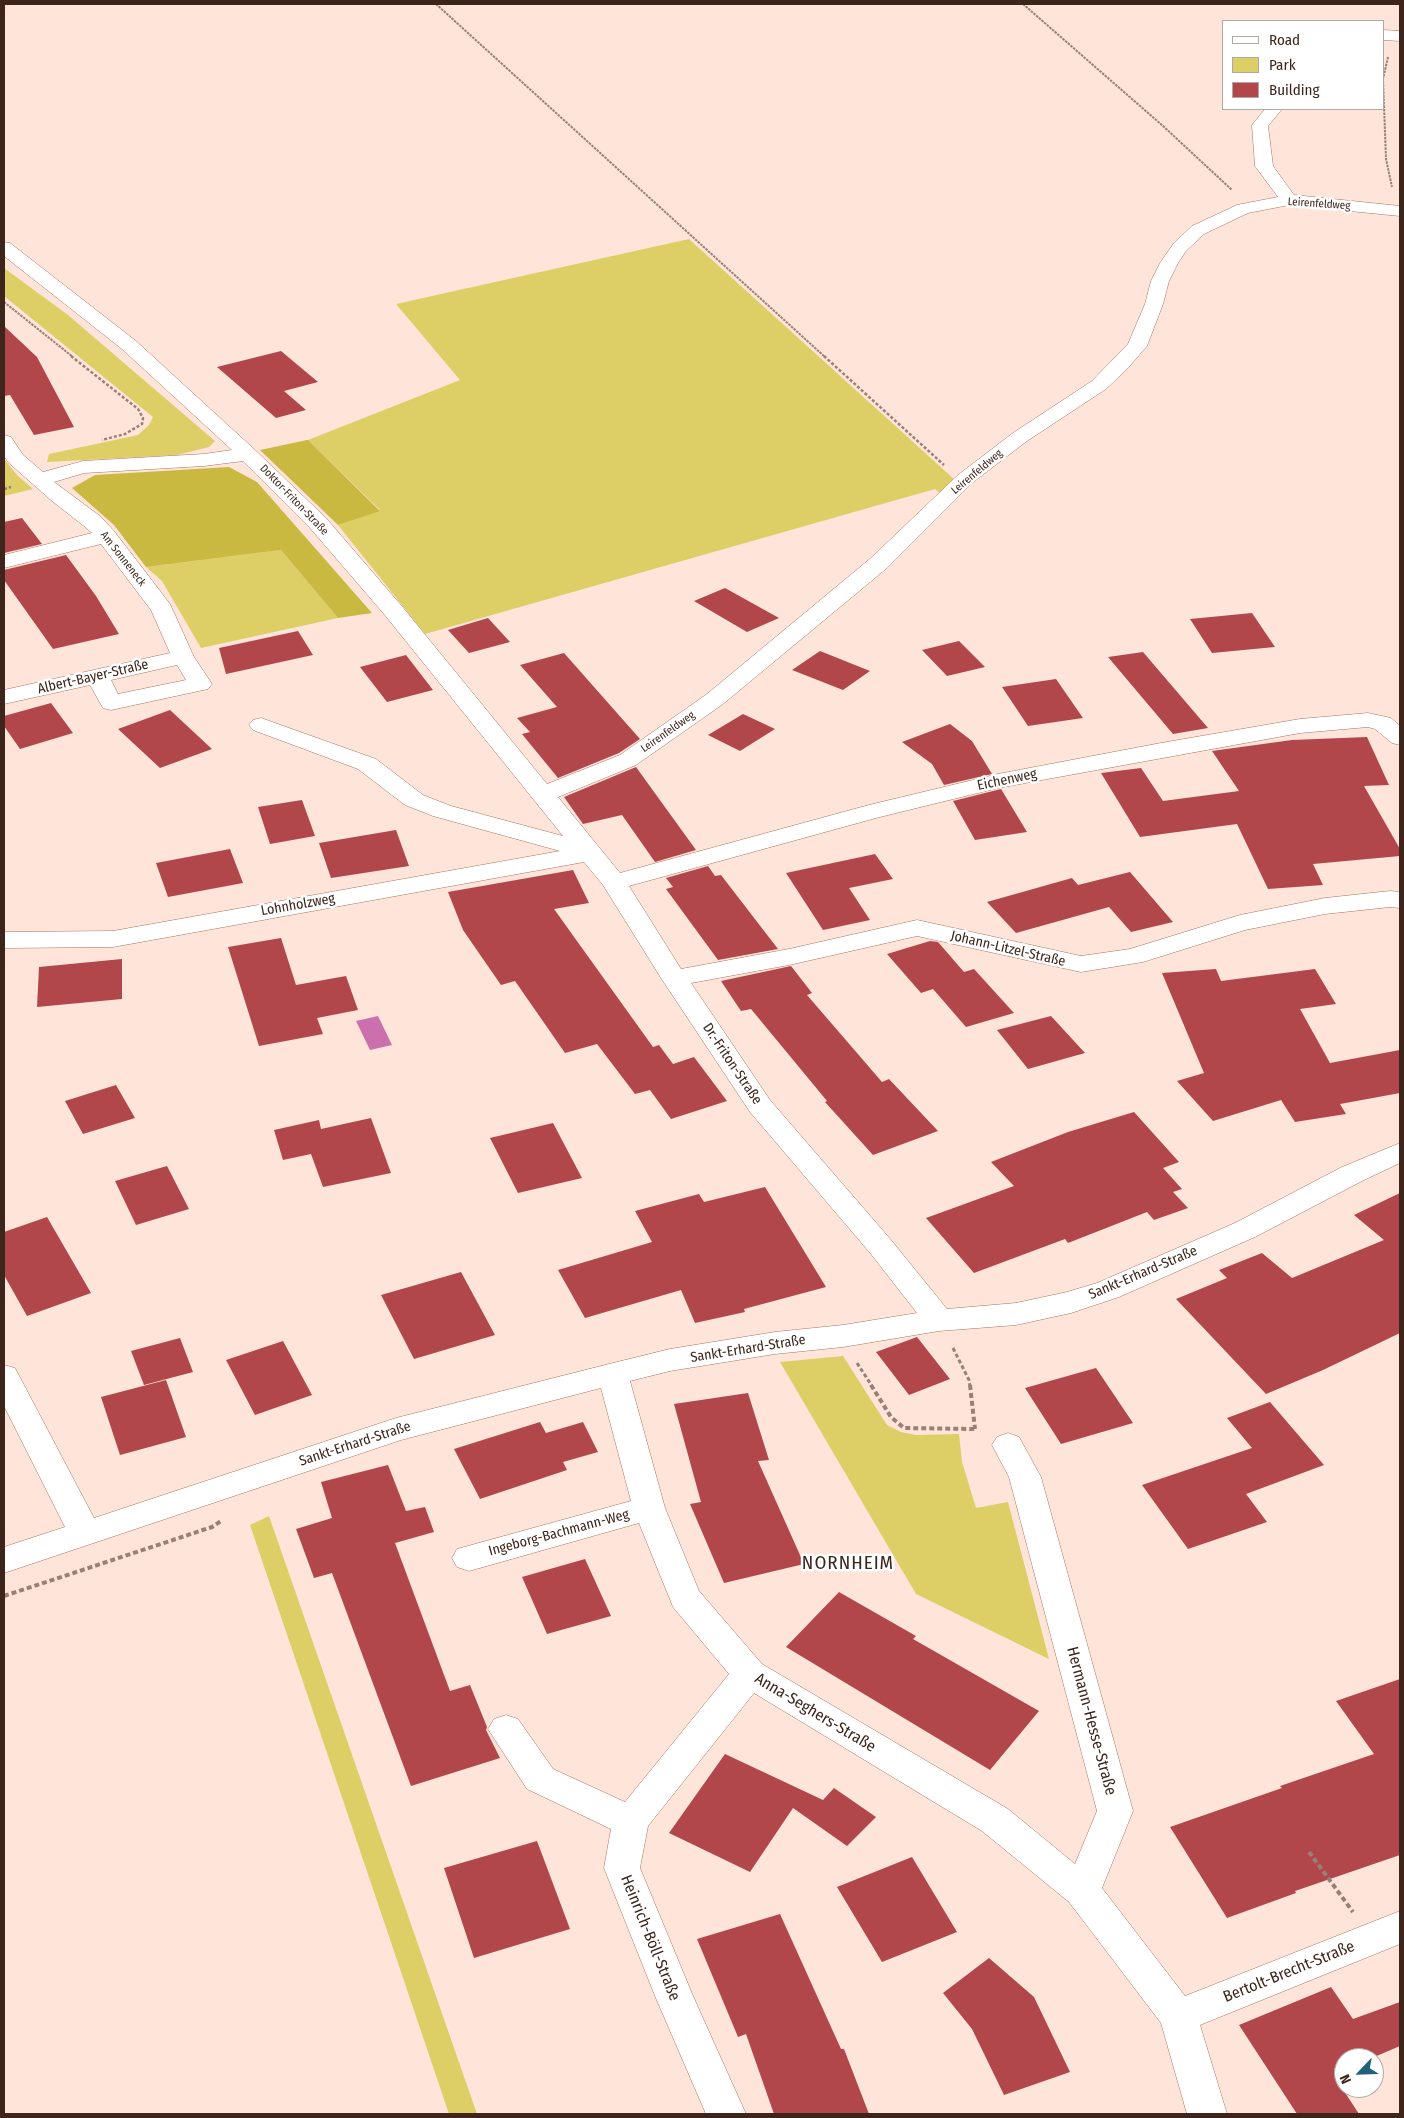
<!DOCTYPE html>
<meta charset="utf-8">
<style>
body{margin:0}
#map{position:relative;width:1404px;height:2118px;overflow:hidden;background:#ffe4da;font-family:"Fira Sans Condensed",sans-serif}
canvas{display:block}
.frame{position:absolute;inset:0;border:5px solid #3d251c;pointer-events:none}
.legend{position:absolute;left:1222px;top:20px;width:162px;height:90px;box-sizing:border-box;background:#fff;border:1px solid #b1a8a4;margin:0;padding:6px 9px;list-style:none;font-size:15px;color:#3d251c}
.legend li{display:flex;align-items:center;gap:10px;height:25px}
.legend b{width:25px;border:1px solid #b1a8a4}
.north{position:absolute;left:1334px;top:2048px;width:50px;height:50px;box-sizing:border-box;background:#fff;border:1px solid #b1a8a4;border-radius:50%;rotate:246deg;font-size:14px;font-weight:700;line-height:20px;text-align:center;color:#3d251c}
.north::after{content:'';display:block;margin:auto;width:18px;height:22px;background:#216376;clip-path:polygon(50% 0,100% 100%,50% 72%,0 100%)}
</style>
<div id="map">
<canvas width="1404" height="2118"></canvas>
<div class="frame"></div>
<ul class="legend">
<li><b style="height:6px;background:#fff"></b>Road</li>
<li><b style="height:14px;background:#ddce66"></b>Park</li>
<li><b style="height:14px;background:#b1474a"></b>Building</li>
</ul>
<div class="north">N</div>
</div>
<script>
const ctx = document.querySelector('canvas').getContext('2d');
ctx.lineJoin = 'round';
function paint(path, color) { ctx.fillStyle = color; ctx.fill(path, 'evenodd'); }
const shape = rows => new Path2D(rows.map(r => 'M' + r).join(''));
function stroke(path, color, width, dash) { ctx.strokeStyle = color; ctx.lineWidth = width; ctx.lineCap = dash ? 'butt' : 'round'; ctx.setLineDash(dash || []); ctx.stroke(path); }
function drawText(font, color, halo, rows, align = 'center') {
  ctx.font = font + ' "Fira Sans Condensed",sans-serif'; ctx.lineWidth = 5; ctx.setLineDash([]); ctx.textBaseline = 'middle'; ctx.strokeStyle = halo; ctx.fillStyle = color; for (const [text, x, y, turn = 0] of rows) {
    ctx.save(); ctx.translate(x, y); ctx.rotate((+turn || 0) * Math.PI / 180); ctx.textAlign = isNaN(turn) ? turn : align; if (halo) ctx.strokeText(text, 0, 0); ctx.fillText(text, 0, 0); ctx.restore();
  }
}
paint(shape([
 [689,239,955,480,941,494,935,489,425,634,338,525,380,510,308,440,460,380,396,304],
 [4,268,68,315,215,441,209,447,177,455,47,462,49,454,138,435,149,425,153,417,4,296],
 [4,459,17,475,33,489,4,496],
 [281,550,338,618,201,648,162,581,146,567],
 [843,1356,887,1425,901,1432,916,1435,959,1434,962,1462,976,1508,1008,1502,1049,1659,916,1594,780,1362],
 [269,1516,477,2114,449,2114,250,1525]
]), '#ddce66');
paint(shape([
 [307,440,308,440,380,511,338,525,260,450],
 [229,467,257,482,372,613,338,618,281,550,146,567,114,525,72,488,95,475]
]), '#cab941');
paint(shape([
 [378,1016,392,1045,370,1050,356,1021]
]), '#cb6fad');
paint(shape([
 [4,326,37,357,74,427,34,435,10,395,4,396],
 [281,351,318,382,284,391,306,410,276,418,217,367],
 [22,518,42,544,4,553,4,522],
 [66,555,96,596,119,634,53,649,4,580,4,570],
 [725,588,779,618,747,632,694,601],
 [1252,613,1275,647,1212,653,1190,619],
 [488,618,510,642,469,653,448,630],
 [298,631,313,655,226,674,219,648],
 [959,641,985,667,947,676,922,650],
 [820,651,870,671,843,690,792,670],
 [1143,652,1208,728,1173,734,1108,657],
 [564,653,640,739,619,753,558,778,522,734,530,732,517,718,557,707,520,665],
 [406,655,433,690,387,702,360,667],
 [1056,679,1083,718,1028,726,1002,687],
 [51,703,73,733,20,749,4,726,4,716],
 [170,710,212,749,160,768,118,729],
 [743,714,775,729,740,751,708,735],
 [950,724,972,741,992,774,944,785,932,764,902,742],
 [1367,737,1389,785,1364,786,1400,849,1400,856,1313,864,1323,885,1268,889,1237,824,1140,837,1101,773,1141,768,1163,801,1239,791,1212,751,1292,740],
 [636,767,696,850,655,862,622,815,583,824,564,797],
 [1001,789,1027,832,975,840,953,801],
 [302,800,315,836,270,844,258,807],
 [396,830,409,866,331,878,319,843],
 [230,849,243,883,168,897,156,863],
 [875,854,893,879,849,888,870,920,823,930,786,873],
 [708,866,715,876,721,875,778,949,718,960,666,889,673,887,666,878],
 [573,870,589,903,554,909,653,1047,659,1045,673,1064,694,1057,727,1101,671,1119,650,1090,635,1094,597,1044,565,1053,515,981,501,985,463,930,448,892],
 [1130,872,1173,922,1131,932,1109,907,1016,933,987,902,1072,878,1078,885],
 [281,938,296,985,346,976,358,1010,317,1018,323,1034,259,1046,228,947],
 [930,941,938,942,964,972,974,969,1014,1013,966,1027,933,989,921,993,887,954],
 [122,959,122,999,37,1007,39,967],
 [791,966,812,993,807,995,882,1082,889,1079,938,1131,873,1155,825,1102,827,1101,751,1009,741,1011,721,981],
 [1216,969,1221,981,1315,969,1336,1004,1300,1009,1330,1063,1400,1050,1400,1093,1340,1104,1346,1114,1295,1122,1281,1100,1213,1121,1177,1081,1204,1073,1162,973],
 [1051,1016,1085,1053,1028,1069,997,1030],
 [116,1085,135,1118,83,1134,65,1101],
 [1134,1112,1179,1162,1163,1168,1182,1189,1173,1192,1188,1208,1154,1220,1147,1212,1068,1243,1065,1239,974,1273,926,1218,1014,1186,991,1162,1068,1132],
 [371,1118,391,1173,323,1187,311,1154,283,1160,274,1130,319,1120,321,1129],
 [553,1123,582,1178,518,1193,490,1138],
 [167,1166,189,1209,136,1225,115,1181],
 [765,1187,826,1287,744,1309,745,1312,695,1323,681,1290,585,1318,558,1270,652,1242,635,1211,699,1194,704,1202],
 [1400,1193,1400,1333,1323,1370,1266,1394,1176,1299,1227,1278,1219,1270,1262,1253,1292,1278,1384,1240,1354,1215],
 [47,1217,91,1293,27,1316,4,1275,4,1232],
 [461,1272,495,1335,414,1359,381,1295],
 [917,1337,950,1379,909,1395,876,1352],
 [180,1338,193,1372,144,1385,131,1351],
 [283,1341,312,1395,255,1415,226,1360],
 [1096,1368,1133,1423,1061,1444,1025,1388],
 [166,1380,186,1437,120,1455,101,1397],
 [748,1393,769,1460,758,1461,804,1564,724,1583,690,1504,701,1502,674,1404],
 [1270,1402,1324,1465,1246,1494,1267,1522,1188,1549,1142,1485,1252,1448,1227,1418],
 [540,1422,546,1433,583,1422,598,1452,563,1462,567,1470,480,1499,454,1449],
 [388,1465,406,1511,425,1507,434,1532,395,1543,450,1691,470,1685,487,1727,486,1730,500,1758,411,1786,332,1573,314,1578,296,1529,332,1518,321,1482],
 [585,1559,611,1616,547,1634,522,1577],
 [839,1592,916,1636,913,1639,1039,1711,990,1770,786,1647],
 [1400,1679,1400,1855,1295,1891,1296,1893,1227,1918,1170,1827,1282,1788,1280,1786,1374,1754,1336,1701],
 [725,1754,823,1800,834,1788,876,1817,847,1846,793,1808,750,1872,669,1833],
 [537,1841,570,1929,474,1958,444,1868],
 [912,1857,957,1932,882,1962,837,1887],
 [780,1914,841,2049,844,2049,869,2114,774,2114,746,2034,738,2037,697,1939],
 [989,1958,1034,1997,1070,2072,1004,2095,972,2029,943,1993],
 [1331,1987,1353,2019,1400,2002,1400,2046,1372,2058,1344,2058,1344,2091,1359,2114,1297,2114,1239,2025]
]), '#b1474a');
const minor = shape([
 [1383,30,1400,31,1400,41,1383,40,1383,30],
 [1265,109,1282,109,1268,126,1273,166,1294,195,1400,206,1400,216,1289,205,1248,213,1204,234,1186,251,1178,263,1169,281,1163,304,1147,346,1128,368,1106,389,1027,441,972,483,887,568,723,704,636,765,558,797,620,873,869,805,998,774,1161,743,1300,719,1368,713,1391,718,1400,726,1400,745,1392,743,1375,729,1368,727,1300,733,998,788,876,818,629,886,681,969,789,949,917,920,1081,956,1130,949,1240,915,1325,898,1390,891,1400,892,1400,908,1390,907,1325,914,1245,930,1143,962,1081,972,917,936,789,965,691,983,770,1100,891,1240,947,1309,1016,1303,1067,1292,1097,1283,1235,1223,1342,1167,1400,1143,1400,1163,1362,1181,1255,1237,1119,1297,1071,1313,1016,1325,939,1331,843,1347,775,1354,670,1371,630,1381,665,1508,699,1591,762,1664,1008,1809,1075,1864,1097,1811,1009,1477,992,1445,997,1437,1008,1433,1019,1437,1041,1477,1133,1811,1102,1888,1185,1996,1400,1911,1400,1944,1200,2025,1227,2114,1187,2114,1161,2023,1069,1902,982,1831,754,1693,648,1826,640,1868,693,1996,746,2114,706,2114,655,1996,604,1868,611,1829,527,1789,488,1729,494,1719,506,1715,518,1719,553,1769,625,1802,729,1674,673,1607,639,1523,469,1571,457,1567,452,1558,457,1549,631,1501,601,1388,401,1440,4,1573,4,1547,65,1527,4,1406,4,1365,15,1368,94,1518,396,1418,613,1363,670,1349,775,1332,843,1325,917,1313,871,1254,750,1112,661,978,603,885,584,862,113,947,4,948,4,932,113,931,560,851,433,816,405,805,358,769,253,730,249,725,253,720,261,718,376,759,423,795,451,806,563,836,384,614,310,528,243,461,204,466,84,473,54,482,100,516,114,531,170,604,194,657,212,684,208,689,111,710,103,708,90,685,4,704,4,690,170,653,151,610,101,544,4,568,4,555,92,533,84,526,52,501,9,463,4,456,4,435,11,437,23,455,43,472,83,461,204,454,232,450,122,349,4,256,4,242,10,243,136,341,255,450,326,518,400,604,547,784,620,755,707,694,871,558,958,475,1013,433,1092,381,1128,344,1145,304,1151,281,1160,263,1174,243,1192,226,1237,205,1278,197,1255,166,1252,125,1265,109],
 [177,665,186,680,118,694,111,680,177,665]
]);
stroke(minor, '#ab715c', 1);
stroke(shape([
 [436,4,825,357],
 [1023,4,1163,126,1232,190],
 [1388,57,1383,79,1386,159,1392,187],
 [4,302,73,357]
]), '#998076', 2, [2.5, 1]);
stroke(shape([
 [71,356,138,409,143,418,142,424,125,434,102,440],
 [824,356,944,465],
 [4,489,11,487]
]), '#998076', 2.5, [3, 2]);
stroke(shape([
 [953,1348,969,1380,970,1386],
 [857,1363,872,1386]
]), '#998076', 3, [4, 2.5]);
stroke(shape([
 [871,1385,891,1417,904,1428,975,1429],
 [970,1385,975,1429],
 [4,1596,212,1527,221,1521],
 [1309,1852,1353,1912]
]), '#998076', 4, [5, 3]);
paint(minor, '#fff');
drawText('11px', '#3d251c', '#fff', [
 ["Leirenfeldweg",1319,204,4],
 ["Leirenfeldweg",977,472,-40],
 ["Doktor-Friton-Straße",294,500,46],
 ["Am Sonneneck",123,559,52],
 ["Leirenfeldweg",668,732,-35]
]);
drawText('14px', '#3d251c', '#fff', [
 ["Albert-Bayer-Straße",93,677,-13],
 ["Eichenweg",1007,780,-12],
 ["Lohnholzweg",298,905,-10],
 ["Johann-Litzel-Straße",1008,949,13],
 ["Dr.-Friton-Straße",732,1064,56],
 ["Sankt-Erhard-Straße",1143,1273,-23],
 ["Sankt-Erhard-Straße",748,1349,-9],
 ["Sankt-Erhard-Straße",355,1444,-18],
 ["Ingeborg-Bachmann-Weg",559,1533,-15]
]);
drawText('16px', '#3d251c', '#fff', [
 ["Anna-Seghers-Straße",815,1713,31],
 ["Hermann-Hesse-Straße",1091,1721,75],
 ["Heinrich-Böll-Straße",650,1938,68],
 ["Bertolt-Brecht-Straße",1289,1972,-22]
]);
ctx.letterSpacing = '1px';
drawText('19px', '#3d251c', '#fff', [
 ["NORNHEIM",848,1564]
]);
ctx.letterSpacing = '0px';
</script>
